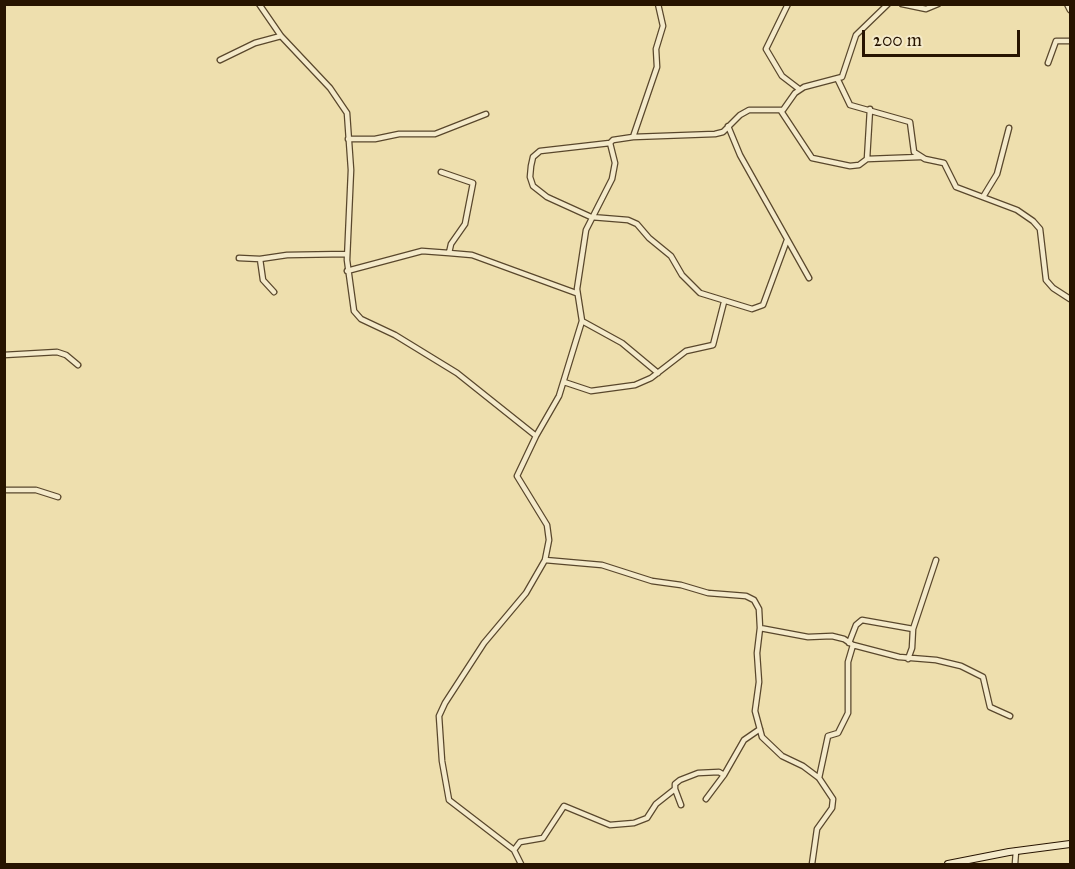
<!DOCTYPE html>
<style>
body{margin:0}
#map{position:relative;width:1075px;height:869px;overflow:hidden;background:#eedfae;font-family:"IM FELL Great Primer",serif}
canvas{display:block}
.frame{position:absolute;inset:0;border:6px solid #271400;pointer-events:none}
.scale{position:absolute;left:862px;top:30px;width:158px;height:27px;box-sizing:border-box;border:3px solid #271400;border-top:0;padding-left:8px;font-size:18px;line-height:21px;white-space:nowrap;color:#271400;-webkit-text-stroke:4px #f4eaca;paint-order:stroke}
</style>
<div id="map">
<canvas width="1075" height="869"></canvas>
<div class="frame"></div>
<div class="scale">200 m</div>
</div>
<script>
const ctx = document.querySelector('canvas').getContext('2d');
ctx.lineJoin = 'round';
const shape = rows => new Path2D(rows.map(r => 'M' + r).join(''));
function stroke(path, color, width, dash) { ctx.strokeStyle = color; ctx.lineWidth = width; ctx.lineCap = dash ? 'butt' : 'round'; ctx.setLineDash(dash || []); ctx.stroke(path); }
const minor = shape([
 [259,4,281,36,330,88,347,113,351,170,347,260,354,311,361,319,395,335,457,373,536,436,517,476,547,525,549,540,545,560,526,593,484,643,445,703,439,716,442,761,449,800,514,850,521,864],
 [788,4,766,49,782,76,799,89],
 [902,4,926,9,938,4],
 [1067,4,1070,10],
 [220,60,255,43,281,36],
 [1048,63,1056,41,1070,41],
 [838,80,850,105,910,122,914,152,925,159,944,163,956,187,1017,210,1033,221,1040,229,1046,280,1053,288,1070,299],
 [870,109,867,159,920,157],
 [781,111,812,158,850,166,859,165,867,159],
 [728,126,740,155,809,278],
 [633,137,715,134,723,132,740,115,749,110,783,110,795,93,804,87,842,77,856,35,888,4],
 [348,139,375,139,399,134,435,134,486,114],
 [610,143,540,151,533,157,531,166,530,177,533,186,547,197,591,217,628,220,637,224,649,238,671,256,682,275,700,293,752,309,763,305,787,240],
 [983,197,997,174,1009,128],
 [449,253,472,255,576,293],
 [239,258,260,259,287,255,347,254],
 [260,259,263,280,274,292],
 [347,271,422,251,449,253,451,244,465,224,473,183,441,172],
 [582,321,622,343,658,373],
 [4,355,57,352,66,355,78,365],
 [564,382,591,391,635,385,651,378,686,351,713,345,724,302],
 [536,436,559,396,582,321,577,289,586,230,612,179,615,163,610,143,613,140,633,137,657,67,656,49,663,26,658,4],
 [4,490,36,490,58,497],
 [545,560,602,565,652,581,681,585,708,593,746,596,754,600,759,609,760,628,757,653,759,682,755,711,762,737,782,756,803,766,819,778,833,799,832,808,817,829,812,864],
 [760,628,808,637,832,636,844,639,853,645,899,657,936,660,961,666,983,677,990,707,1010,716],
 [849,643,856,625,862,620,913,629],
 [908,659,912,648,913,629,936,560],
 [819,778,828,736,838,733,848,713,848,662,853,645],
 [706,799,724,775,744,740,760,729],
 [681,805,675,789,675,784,680,780,698,773,719,772,724,775],
 [514,850,520,842,543,838,564,806,610,825,634,823,647,818,656,804,675,789],
 [1015,864,1016,851]
]);
const secondary = shape([
 [948,864,1009,852,1070,844]
]);
stroke(minor, '#59472c', 7);
stroke(secondary, '#271400', 8);
stroke(minor, '#f4eaca', 4.5);
stroke(secondary, '#f4eaca', 6);
</script>
